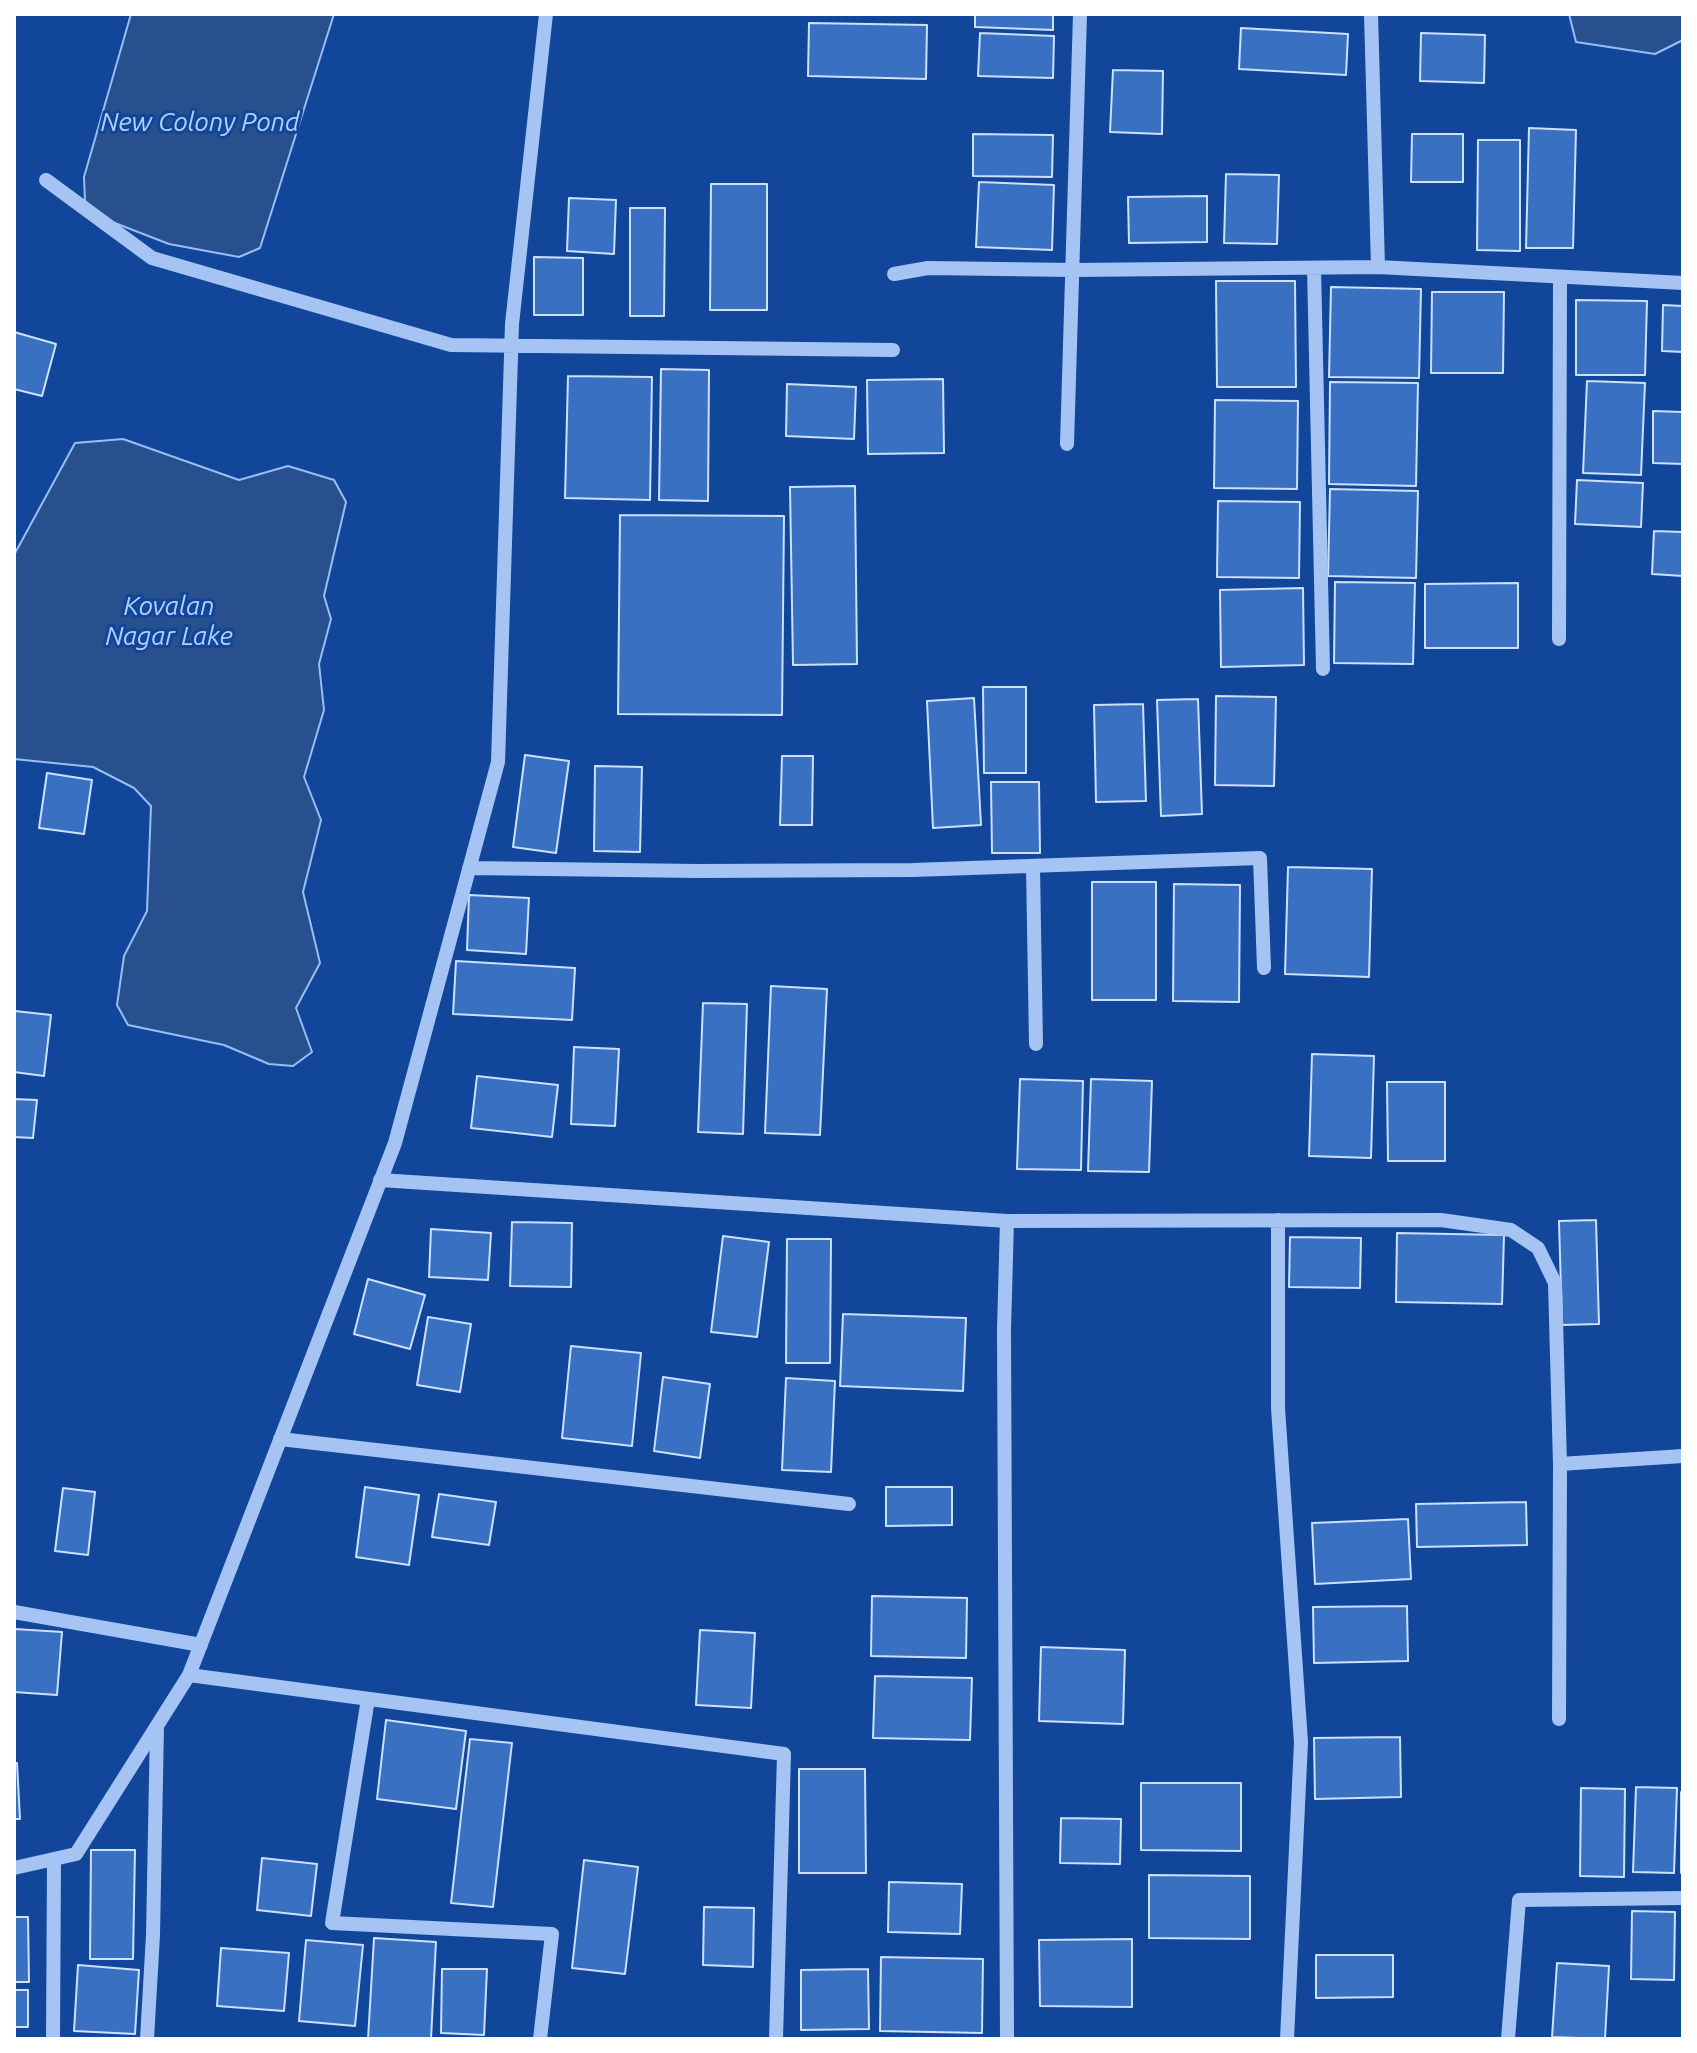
<!DOCTYPE html>
<style>
body{margin:0}
#map{position:relative;width:1697px;height:2053px;overflow:hidden;background:#11469a;font-family:Ubuntu,sans-serif}
canvas{display:block}
.frame{position:absolute;inset:0;border:16px solid #fff;pointer-events:none}
</style>
<div id="map">
<canvas width="1697" height="2053"></canvas>
<div class="frame"></div>
</div>
<script>
const ctx = document.querySelector('canvas').getContext('2d');
ctx.lineJoin = 'round';
function paint(path, color) { ctx.fillStyle = color; ctx.fill(path, 'evenodd'); }
const shape = rows => new Path2D(rows.map(r => 'M' + r).join(''));
function stroke(path, color, width, dash) { ctx.strokeStyle = color; ctx.lineWidth = width; ctx.lineCap = dash ? 'butt' : 'round'; ctx.setLineDash(dash || []); ctx.stroke(path); }
function drawText(font, color, halo, rows, align = 'center') {
  ctx.font = font + ' Ubuntu,sans-serif'; ctx.lineWidth = 6; ctx.setLineDash([]); ctx.textBaseline = 'middle'; ctx.strokeStyle = halo; ctx.fillStyle = color; for (const [text, x, y, turn = 0] of rows) {
    ctx.save(); ctx.translate(x, y); ctx.rotate((+turn || 0) * Math.PI / 180); ctx.textAlign = isNaN(turn) ? turn : align; if (halo) ctx.strokeText(text, 0, 0); ctx.fillText(text, 0, 0); ctx.restore();
  }
}
const water = shape([
 [131,14,334,14,260,248,239,257,169,244,102,218,85,201,84,177,131,14],
 [1569,14,1683,14,1683,40,1655,54,1576,42,1569,14],
 [123,439,239,480,288,466,334,480,346,502,324,596,331,619,319,664,324,710,304,777,321,820,303,892,320,963,296,1008,312,1052,293,1066,269,1064,224,1045,128,1025,117,1005,124,956,147,911,151,806,134,788,93,767,14,759,14,555,75,443,123,439]
]);
paint(water, '#284f8e');
stroke(water, '#97bef7', 2);
const building = shape([
 [975,14,1053,14,1053,30,975,27,975,14],
 [809,23,927,25,926,79,808,76,809,23],
 [1241,28,1348,34,1346,75,1239,69,1241,28],
 [980,33,1054,36,1053,78,978,76,980,33],
 [1421,33,1485,35,1484,83,1420,81,1421,33],
 [1113,70,1163,71,1162,134,1110,132,1113,70],
 [1529,128,1576,130,1573,248,1526,248,1529,128],
 [973,134,1053,135,1052,177,973,176,973,134],
 [1412,134,1463,134,1463,182,1411,182,1412,134],
 [1478,140,1520,140,1520,251,1477,250,1478,140],
 [1226,174,1279,175,1277,244,1224,243,1226,174],
 [979,182,1054,185,1052,250,976,247,979,182],
 [711,184,767,184,767,310,710,310,711,184],
 [1207,196,1207,242,1129,243,1128,197,1207,196],
 [569,198,616,200,614,254,567,251,569,198],
 [630,208,665,208,664,316,630,316,630,208],
 [534,257,583,258,583,315,534,315,534,257],
 [1216,281,1295,281,1296,387,1217,387,1216,281],
 [1331,287,1421,289,1419,378,1329,377,1331,287],
 [1432,292,1504,292,1503,373,1431,373,1432,292],
 [1576,300,1647,301,1645,375,1576,375,1576,300],
 [1663,305,1683,306,1683,352,1662,351,1663,305],
 [14,332,56,344,42,396,14,389,14,332],
 [661,369,709,370,708,501,659,500,661,369],
 [568,376,652,377,650,500,565,498,568,376],
 [943,379,944,453,868,454,867,380,943,379],
 [1587,381,1645,383,1641,475,1583,473,1587,381],
 [1330,382,1418,383,1416,486,1329,484,1330,382],
 [787,384,856,387,854,439,786,436,787,384],
 [1215,400,1298,401,1297,489,1214,488,1215,400],
 [1653,411,1683,412,1683,464,1653,463,1653,411],
 [1577,480,1643,483,1641,527,1575,524,1577,480],
 [855,486,857,664,793,665,790,487,855,486],
 [1330,489,1418,491,1416,578,1328,576,1330,489],
 [1218,501,1300,502,1299,578,1217,577,1218,501],
 [620,515,784,516,782,715,618,714,620,515],
 [1654,531,1683,532,1683,576,1652,574,1654,531],
 [1335,582,1415,583,1413,664,1334,663,1335,582],
 [1518,583,1518,648,1425,648,1425,584,1518,583],
 [1303,588,1304,665,1221,667,1220,590,1303,588],
 [983,687,1026,687,1026,773,984,773,983,687],
 [1216,696,1276,697,1274,786,1215,785,1216,696],
 [974,698,981,825,933,828,927,701,974,698],
 [1198,699,1202,814,1161,816,1157,700,1198,699],
 [1143,704,1146,801,1096,802,1094,705,1143,704],
 [525,755,569,761,556,853,513,847,525,755],
 [782,756,813,756,812,825,780,825,782,756],
 [595,766,642,767,640,852,594,851,595,766],
 [47,773,92,780,84,834,39,828,47,773],
 [991,782,1039,782,1040,853,992,853,991,782],
 [1288,867,1372,869,1369,977,1285,974,1288,867],
 [1092,882,1156,882,1156,1000,1092,1000,1092,882],
 [1174,884,1240,885,1239,1002,1173,1001,1174,884],
 [469,895,529,898,526,954,467,950,469,895],
 [456,961,575,968,572,1020,453,1014,456,961],
 [771,986,827,989,820,1135,765,1133,771,986],
 [703,1003,747,1004,743,1134,698,1132,703,1003],
 [15,1011,51,1015,44,1076,14,1072,15,1011],
 [574,1047,619,1049,615,1126,571,1124,574,1047],
 [1312,1054,1374,1056,1371,1158,1309,1156,1312,1054],
 [477,1076,558,1085,552,1137,471,1128,477,1076],
 [1020,1079,1083,1081,1081,1170,1017,1169,1020,1079],
 [1091,1079,1152,1081,1149,1172,1088,1171,1091,1079],
 [1387,1082,1445,1082,1445,1161,1388,1161,1387,1082],
 [14,1099,37,1100,33,1138,14,1137,14,1099],
 [1596,1220,1599,1324,1562,1325,1559,1221,1596,1220],
 [512,1222,572,1223,571,1287,510,1286,512,1222],
 [431,1229,491,1233,488,1280,429,1277,431,1229],
 [1397,1233,1504,1235,1502,1304,1396,1302,1397,1233],
 [723,1236,769,1242,757,1337,711,1332,723,1236],
 [1290,1237,1361,1238,1360,1288,1289,1287,1290,1237],
 [787,1239,831,1239,830,1363,786,1363,787,1239],
 [368,1279,425,1295,410,1349,354,1334,368,1279],
 [843,1314,966,1318,963,1391,840,1386,843,1314],
 [428,1317,471,1324,460,1392,417,1385,428,1317],
 [571,1346,641,1353,632,1446,562,1438,571,1346],
 [663,1377,710,1384,700,1458,654,1451,663,1377],
 [786,1378,835,1381,831,1472,782,1470,786,1378],
 [365,1487,419,1495,409,1565,356,1557,365,1487],
 [886,1487,952,1487,952,1525,886,1526,886,1487],
 [63,1488,95,1492,88,1555,55,1551,63,1488],
 [439,1494,496,1502,489,1545,432,1537,439,1494],
 [1526,1502,1527,1545,1417,1547,1416,1504,1526,1502],
 [1408,1519,1411,1579,1315,1584,1312,1523,1408,1519],
 [872,1596,967,1598,966,1658,871,1656,872,1596],
 [1407,1606,1408,1661,1314,1663,1313,1607,1407,1606],
 [15,1629,62,1632,57,1695,14,1692,15,1629],
 [700,1630,755,1633,751,1708,696,1705,700,1630],
 [1041,1647,1125,1650,1123,1724,1039,1721,1041,1647],
 [875,1676,972,1678,970,1740,873,1738,875,1676],
 [386,1720,466,1731,456,1809,377,1799,386,1720],
 [1400,1737,1401,1797,1315,1799,1314,1738,1400,1737],
 [470,1739,512,1743,493,1907,451,1903,470,1739],
 [14,1763,17,1763,20,1819,14,1819,14,1763],
 [799,1769,865,1769,866,1873,799,1873,799,1769],
 [1141,1783,1241,1783,1241,1851,1141,1850,1141,1783],
 [1636,1787,1677,1788,1674,1873,1633,1872,1636,1787],
 [1581,1788,1625,1789,1624,1877,1580,1876,1581,1788],
 [1681,1792,1683,1792,1683,1873,1681,1873,1681,1792],
 [1061,1818,1121,1819,1120,1864,1060,1863,1061,1818],
 [91,1850,135,1850,133,1959,90,1959,91,1850],
 [262,1858,317,1864,311,1916,257,1910,262,1858],
 [584,1860,638,1867,625,1974,572,1968,584,1860],
 [1149,1875,1250,1876,1250,1939,1149,1938,1149,1875],
 [889,1882,962,1884,960,1934,888,1932,889,1882],
 [704,1907,754,1908,753,1967,703,1965,704,1907],
 [1632,1911,1675,1912,1674,1980,1631,1979,1632,1911],
 [14,1917,28,1917,29,1982,14,1982,14,1917],
 [374,1938,436,1942,431,2039,368,2039,374,1938],
 [1132,1939,1132,2007,1040,2006,1039,1940,1132,1939],
 [306,1940,363,1945,355,2026,299,2021,306,1940],
 [221,1948,289,1953,284,2011,217,2006,221,1948],
 [1316,1955,1393,1955,1393,1997,1316,1998,1316,1955],
 [881,1957,983,1959,982,2033,880,2031,881,1957],
 [1557,1963,1609,1966,1605,2039,1552,2037,1557,1963],
 [78,1965,139,1970,135,2034,74,2031,78,1965],
 [442,1969,487,1969,484,2035,441,2033,442,1969],
 [868,1969,869,2029,801,2030,801,1970,868,1969],
 [14,1990,28,1990,28,2027,14,2027,14,1990]
]);
paint(building, '#3a70c2');
stroke(building, '#cde0fe', 2);
stroke(shape([
 [46,180,152,258,451,345,893,350],
 [1378,267,1683,283],
 [1314,268,1323,669],
 [894,274,928,268,1073,270,1378,267,1371,14],
 [1067,444,1080,14],
 [1559,639,1560,277],
 [1033,867,1036,1044],
 [469,868,698,871,913,870,1260,858,1264,968],
 [380,1180,1007,1221,1004,1330,1007,2039],
 [1278,1220,1278,1408,1301,1742,1287,2039],
 [1007,1221,1441,1220,1511,1230,1538,1248,1555,1283,1560,1464,1559,1719],
 [280,1439,849,1504],
 [1560,1464,1683,1456],
 [14,1612,201,1645],
 [189,1675,784,1754,776,2039],
 [368,1699,332,1923,552,1934,540,2039],
 [14,1868,76,1854,189,1675,395,1143,498,762,512,324,546,14],
 [53,2039,54,1859],
 [147,2039,153,1935,157,1726],
 [1508,2039,1519,1900,1683,1898]
]), '#a5c4f4', 14);
drawText('italic 26px', '#b1cffa', '#11469a', [
 ["New Colony Pond",200,122],
 ["Kovalan",169,606],
 ["Nagar Lake",169,636]
]);
</script>
